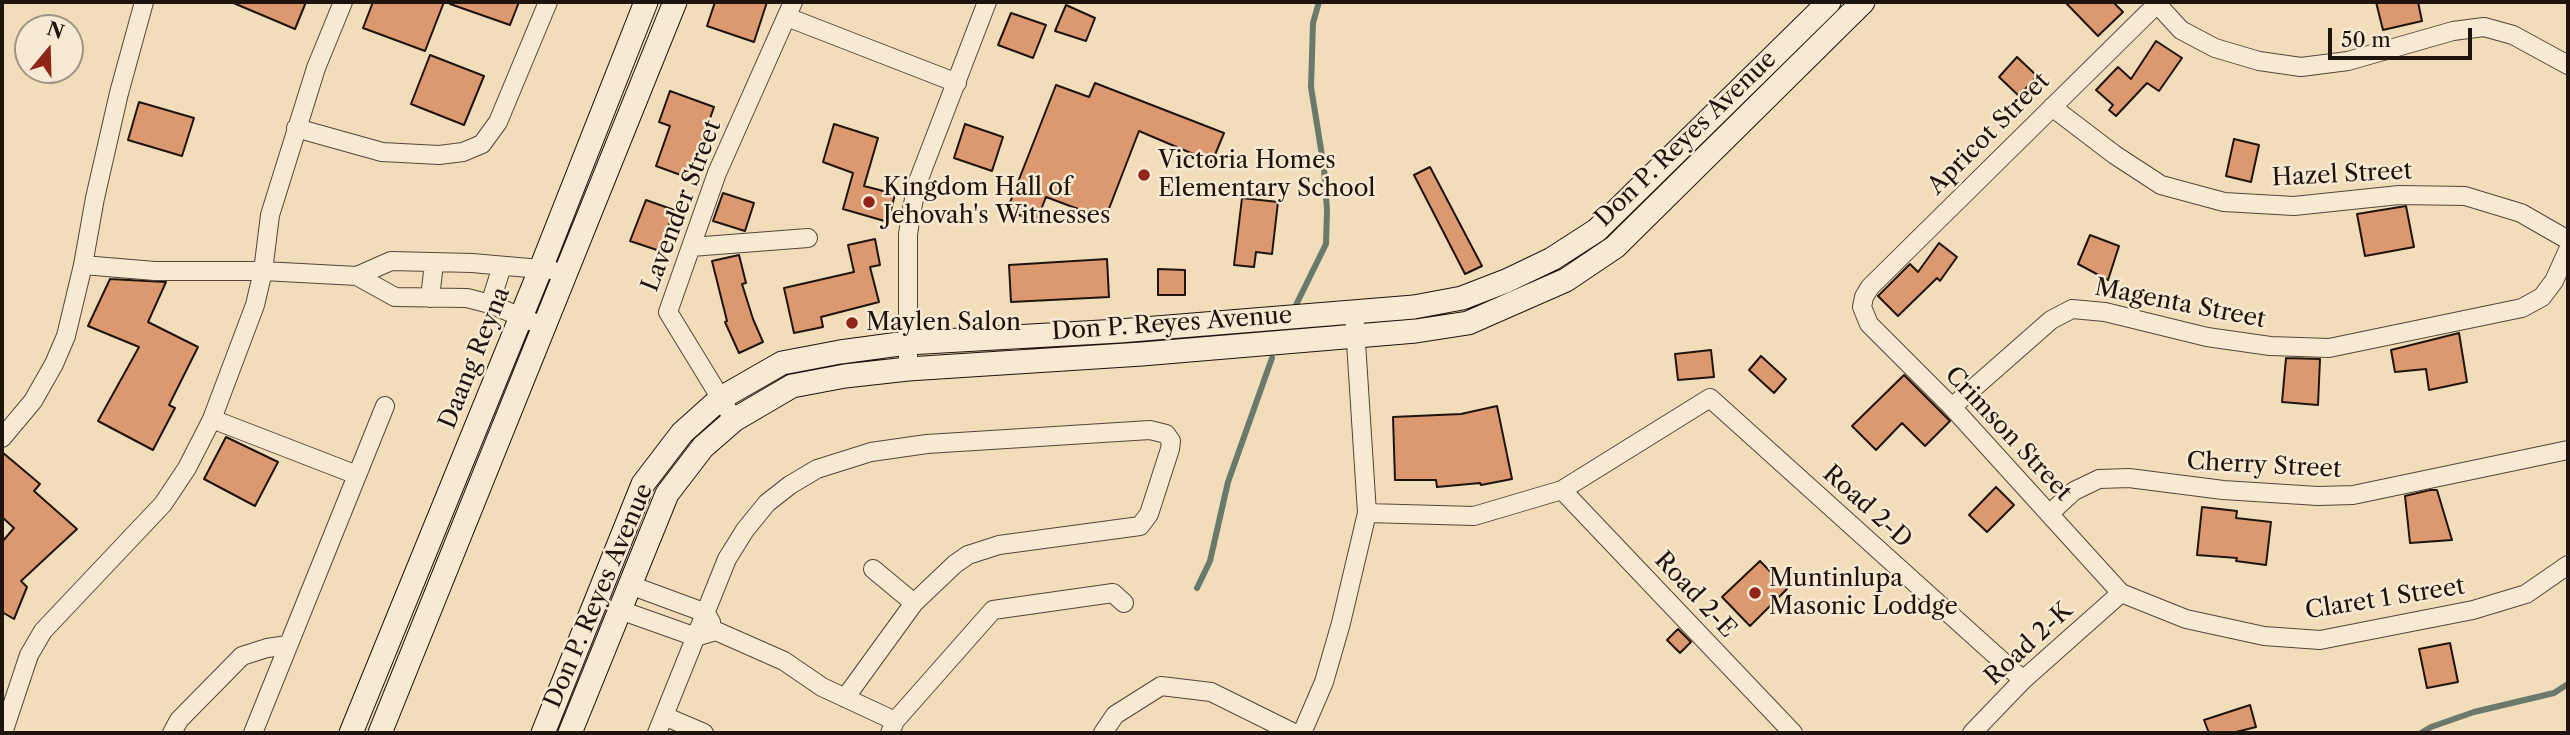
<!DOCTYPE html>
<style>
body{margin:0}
#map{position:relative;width:2570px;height:735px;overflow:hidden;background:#f2ddba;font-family:"Libre Caslon Text",serif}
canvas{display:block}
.frame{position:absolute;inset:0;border:4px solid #1e140d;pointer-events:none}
.north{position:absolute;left:14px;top:14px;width:70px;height:70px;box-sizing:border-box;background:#f7e9d2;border:2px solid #a09483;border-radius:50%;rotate:19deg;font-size:19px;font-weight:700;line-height:28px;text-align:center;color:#1e140d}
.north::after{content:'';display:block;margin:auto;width:24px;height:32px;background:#8f2418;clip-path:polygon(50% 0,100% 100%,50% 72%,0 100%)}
.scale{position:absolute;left:2328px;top:28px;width:144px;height:32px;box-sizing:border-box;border:4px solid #1e140d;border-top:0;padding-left:9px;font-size:21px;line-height:24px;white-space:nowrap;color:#1e140d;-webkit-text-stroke:5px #f7e9d2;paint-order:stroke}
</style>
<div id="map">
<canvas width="2570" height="735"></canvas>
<div class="frame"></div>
<div class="north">N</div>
<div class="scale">50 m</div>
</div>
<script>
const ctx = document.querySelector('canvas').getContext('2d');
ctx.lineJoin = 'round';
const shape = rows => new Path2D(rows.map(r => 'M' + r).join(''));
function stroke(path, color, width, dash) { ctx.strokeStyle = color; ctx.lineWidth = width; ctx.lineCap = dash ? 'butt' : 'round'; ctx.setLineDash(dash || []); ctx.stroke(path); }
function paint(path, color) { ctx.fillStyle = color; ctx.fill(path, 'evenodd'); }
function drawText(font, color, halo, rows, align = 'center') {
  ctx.font = font + ' "Libre Caslon Text",serif'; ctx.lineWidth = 5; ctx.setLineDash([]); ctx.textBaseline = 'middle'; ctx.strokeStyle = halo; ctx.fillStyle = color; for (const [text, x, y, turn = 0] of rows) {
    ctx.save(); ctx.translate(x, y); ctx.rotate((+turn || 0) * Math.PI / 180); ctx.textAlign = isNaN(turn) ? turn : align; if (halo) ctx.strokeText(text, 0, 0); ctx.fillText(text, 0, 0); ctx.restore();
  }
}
stroke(shape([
 [1295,307,1326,244,1327,210,1324,168,1311,87,1313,23,1319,2],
 [1197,588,1210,561,1228,482,1272,358],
 [2421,733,2431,727,2474,712,2554,693,2568,684]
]), '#6a796b', 6);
const building = shape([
 [231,2,306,2,295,29,231,2],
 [373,2,444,2,425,51,363,28,373,2],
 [451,2,519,2,510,25,450,4,451,2],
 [715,2,767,2,754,42,707,26,715,2],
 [2065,2,2113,2,2123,12,2098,36,2065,2],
 [2376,2,2418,2,2422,21,2383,30,2376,2],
 [1066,5,1095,18,1086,41,1055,31,1066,5],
 [1011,13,1046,25,1033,58,998,45,1011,13],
 [2156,41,2182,58,2159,91,2147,83,2116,116,2109,110,2113,105,2096,90,2118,67,2131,79,2156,41],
 [430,55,484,76,464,125,411,104,430,55],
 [2017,57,2037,76,2019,96,1999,77,2017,57],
 [1095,83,1224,133,1212,162,1139,131,1105,219,1046,197,1036,222,1007,210,1056,85,1089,97,1095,83],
 [670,91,714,107,689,178,656,166,670,126,659,122,670,91],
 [139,102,194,118,182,156,128,140,139,102],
 [834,124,878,138,864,186,895,194,888,222,843,209,853,173,823,162,834,124],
 [965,124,1003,137,992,171,954,158,965,124],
 [2234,139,2259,145,2251,182,2226,176,2234,139],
 [1430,167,1482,266,1465,274,1414,175,1430,167],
 [723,193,754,203,745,231,713,221,723,193],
 [1242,198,1278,202,1272,254,1256,252,1254,267,1234,265,1242,198],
 [646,200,674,210,660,251,630,241,646,200],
 [2406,206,2414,247,2365,256,2357,214,2406,206],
 [2090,235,2119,246,2108,280,2078,264,2090,235],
 [875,239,880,265,870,267,879,302,821,317,823,327,794,333,784,288,854,272,848,245,875,239],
 [1939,243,1957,257,1940,281,1937,278,1898,316,1878,296,1910,264,1918,272,1939,243],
 [739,255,746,283,742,284,753,319,763,342,739,353,725,322,727,321,712,261,739,255],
 [1107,259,1109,297,1011,302,1009,265,1107,259],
 [1158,269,1185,270,1185,295,1158,295,1158,269],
 [110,279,166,282,148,322,198,347,169,405,175,408,153,450,98,421,139,347,88,326,110,279],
 [2459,333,2467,382,2429,390,2426,369,2395,372,2391,350,2459,333],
 [1711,350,1714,377,1678,380,1675,354,1711,350],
 [1761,356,1786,379,1774,393,1749,370,1761,356],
 [2286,358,2320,359,2318,405,2282,402,2286,358],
 [1904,375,1950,421,1925,446,1902,423,1876,450,1852,426,1904,375],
 [1497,406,1512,479,1481,485,1480,483,1437,487,1436,480,1395,480,1393,417,1461,414,1497,406],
 [226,437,278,462,255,506,204,479,226,437],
 [2,452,40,484,34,491,77,529,21,581,27,587,14,619,2,612,2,542,14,528,2,517,2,452],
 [1996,487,2014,505,1987,532,1969,515,1996,487],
 [2430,490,2437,490,2452,540,2410,543,2405,496,2430,490],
 [2202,507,2237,511,2236,518,2271,522,2266,565,2236,561,2237,558,2197,555,2202,507],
 [1760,561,1787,589,1750,626,1722,597,1760,561],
 [1678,629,1691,642,1680,653,1667,640,1678,629],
 [2450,643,2458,682,2427,688,2419,649,2450,643],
 [2250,705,2256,727,2232,733,2209,733,2204,720,2250,705]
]);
paint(building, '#dc9970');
stroke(building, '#1e140d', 2);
const street = shape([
 [2159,2,1870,287,1864,297,1862,307,1869,324,1952,407,2121,593,2186,619,2264,636,2320,640,2473,610,2526,594,2568,565],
 [2157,4,2181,30,2215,48,2259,61,2301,67,2348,61,2453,31,2484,27,2513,35,2568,65],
 [787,17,957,83],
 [2052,107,2115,155,2161,185,2224,202,2294,206,2399,195,2465,196,2521,213,2568,240],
 [296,128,382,152,439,155,463,152,482,144,498,122,548,2],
 [691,247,808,238],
 [83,265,155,271,263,271,357,276,391,261,472,263,552,270],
 [357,276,395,297,467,298,490,304,545,327],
 [430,298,434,263],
 [490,304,502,266],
 [908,369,908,234,912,209,917,184,987,2],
 [1952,407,2051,320,2072,309,2105,312,2207,337,2270,346,2329,348,2522,308,2542,297,2554,281,2568,250],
 [212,419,357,475],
 [734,420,668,312,717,173,793,2],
 [2,438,33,401,54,364,66,336,83,265,95,198,119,93,144,2],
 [1562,490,1793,733],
 [1367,513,1474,516,1562,490,1710,398,2023,680],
 [2049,514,2074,491,2099,479,2129,478,2223,490,2318,496,2353,495,2568,450],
 [873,569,914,603],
 [630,585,706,613,711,622],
 [620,610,696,637,716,631,784,661,822,687,895,721],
 [664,716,704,733],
 [3,733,29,655,43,631,163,504,187,468,212,419,255,305,263,271,270,215,316,68,343,2],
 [172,733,179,720,242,656,267,648,288,645],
 [253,733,385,406],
 [657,733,727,559,745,530,767,503,790,485,817,469,871,452,927,444,1150,430,1166,434,1171,441,1170,449,1149,514,1140,526,999,545,968,555,955,564,914,603,845,698],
 [890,733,895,721,993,610,1113,593,1124,603],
 [1103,733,1115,715,1161,686,1211,692,1294,733],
 [1302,733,1324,682,1341,623,1367,513,1354,311],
 [1972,733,2023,680,2121,593]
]);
const secondary = shape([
 [351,733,541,268,646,2],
 [380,733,675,2],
 [543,733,643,484,682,433,721,398,782,363,840,352,907,343,1119,331,1414,307,1462,298,1506,281,1552,259,1597,230,1829,2],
 [570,733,667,494,703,447,734,420,792,386,845,376,908,369,1142,354,1416,331,1468,323,1566,280,1615,247,1863,2]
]);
stroke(street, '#534638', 20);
stroke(secondary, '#1e140d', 25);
stroke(street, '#f7e9d2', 18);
stroke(secondary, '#f7e9d2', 23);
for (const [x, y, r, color] of [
 [1144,175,7,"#8f2418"],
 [869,202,7,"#8f2418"],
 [852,323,7,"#8f2418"],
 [1755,593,7,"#8f2418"]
]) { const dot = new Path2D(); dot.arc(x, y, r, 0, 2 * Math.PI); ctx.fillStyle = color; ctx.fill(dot); stroke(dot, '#f7e9d2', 2.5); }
drawText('24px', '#1e140d', '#f7e9d2', [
 ["Apricot Street",1989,134,-45],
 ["Don P. Reyes Avenue",1686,139,-44],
 ["Hazel Street",2342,175,-3],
 ["Lavender Street",682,206,-69],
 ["Magenta Street",2180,304,11],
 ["Don P. Reyes Avenue",1172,324,-4],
 ["Daang Reyna",475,358,-68],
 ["Crimson Street",2008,434,47],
 ["Cherry Street",2264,466,3],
 ["Road 2-D",1867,507,42],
 ["Road 2-E",1695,595,47],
 ["Don P. Reyes Avenue",599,596,-67],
 ["Claret 1 Street",2385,599,-9],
 ["Road 2-K",2029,644,-43]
]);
drawText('24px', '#1e140d', '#f7e9d2', [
 ["Victoria Homes",1158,161],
 ["Elementary School",1158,189],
 ["Kingdom Hall of",883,188],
 ["Jehovah's Witnesses",883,216],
 ["Maylen Salon",866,323],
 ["Muntinlupa",1769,579],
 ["Masonic Loddge",1769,607]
], 'left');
</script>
